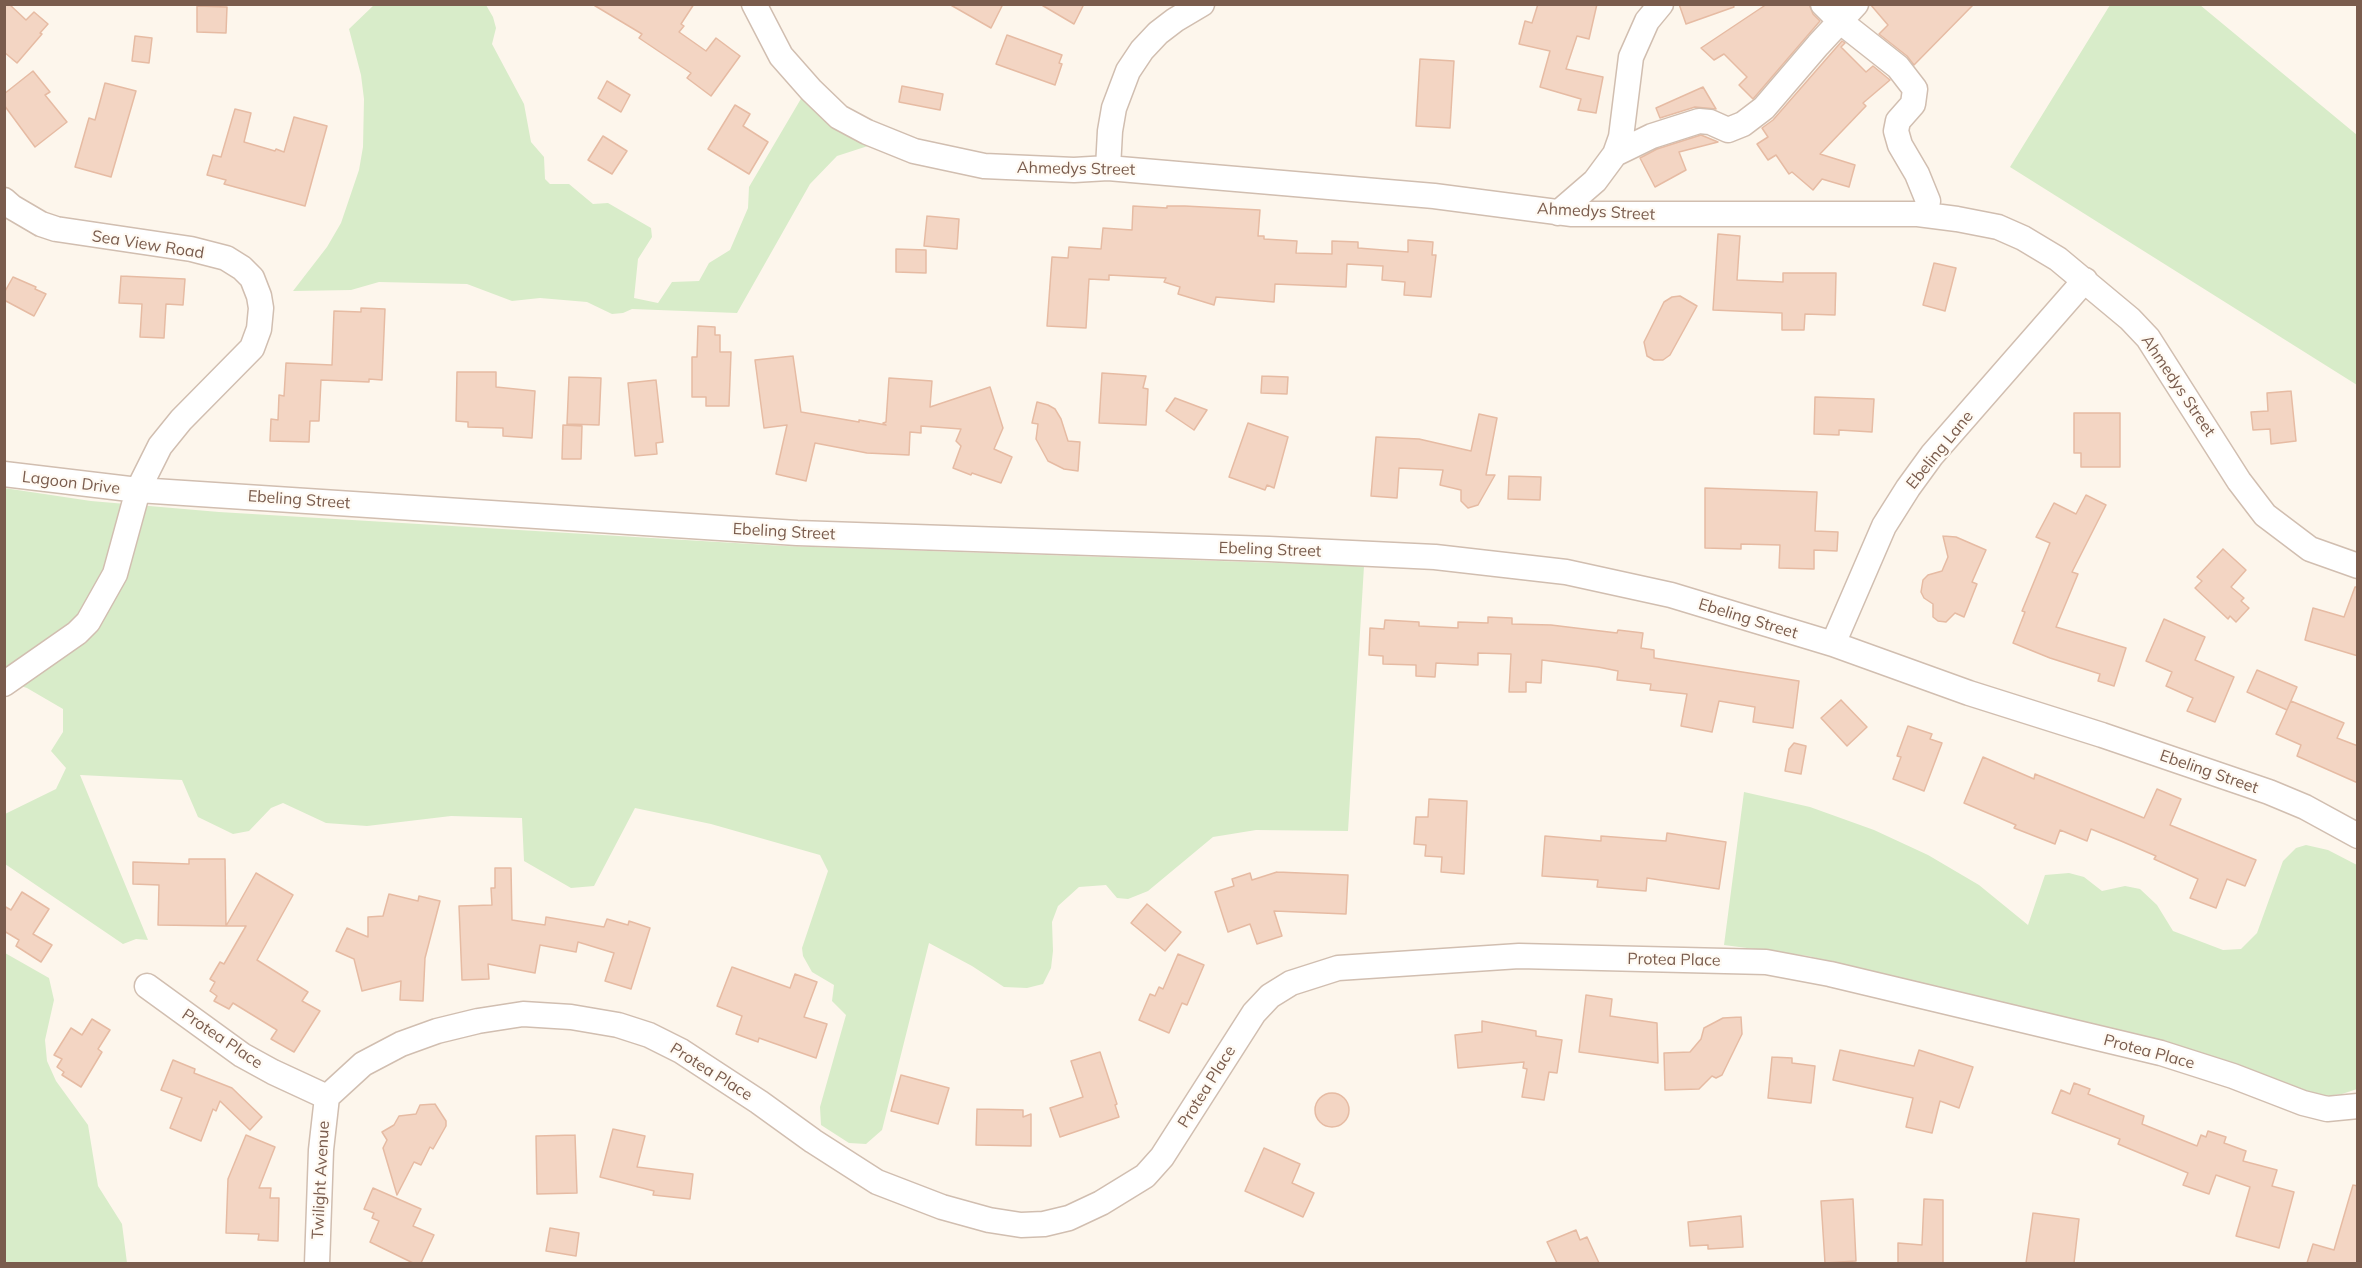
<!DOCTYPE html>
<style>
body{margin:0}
#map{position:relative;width:2362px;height:1268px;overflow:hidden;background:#fdf6ec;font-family:Mulish,sans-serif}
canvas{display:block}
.frame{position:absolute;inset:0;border:6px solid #7a5c4d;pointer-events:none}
</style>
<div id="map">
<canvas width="2362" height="1268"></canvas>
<div class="frame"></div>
</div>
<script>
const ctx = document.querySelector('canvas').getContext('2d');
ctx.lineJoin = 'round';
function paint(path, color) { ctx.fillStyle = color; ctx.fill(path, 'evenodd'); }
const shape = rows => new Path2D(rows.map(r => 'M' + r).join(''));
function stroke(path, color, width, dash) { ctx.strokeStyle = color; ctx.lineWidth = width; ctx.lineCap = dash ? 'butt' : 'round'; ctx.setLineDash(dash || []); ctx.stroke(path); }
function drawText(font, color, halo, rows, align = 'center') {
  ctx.font = font + ' Mulish,sans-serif'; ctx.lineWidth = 4.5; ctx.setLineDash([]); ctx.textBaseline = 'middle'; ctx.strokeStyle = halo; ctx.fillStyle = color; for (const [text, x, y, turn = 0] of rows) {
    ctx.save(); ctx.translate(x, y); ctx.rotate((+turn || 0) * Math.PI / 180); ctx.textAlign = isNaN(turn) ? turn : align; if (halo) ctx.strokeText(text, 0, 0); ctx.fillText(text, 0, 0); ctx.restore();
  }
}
paint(shape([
 [374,5,486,5,493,17,496,28,492,44,524,104,531,142,544,157,545,179,550,184,569,184,593,204,608,203,651,228,652,237,638,259,634,298,658,303,672,282,699,281,709,263,730,250,748,208,749,187,802,97,871,145,837,156,810,184,737,313,632,309,623,313,612,314,587,302,540,298,512,301,467,284,379,282,351,290,293,291,327,247,341,223,359,170,363,147,364,99,361,75,349,29],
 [2110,5,2200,5,2357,135,2357,385,2010,167],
 [4,488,91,501,219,512,785,546,1364,566,1348,831,1256,830,1213,837,1148,891,1128,899,1117,898,1106,885,1079,887,1058,906,1052,922,1053,951,1051,968,1043,984,1027,988,1004,987,972,966,929,943,882,1130,866,1144,849,1143,821,1125,820,1107,846,1015,832,1001,834,985,812,972,803,956,802,948,828,871,820,855,711,824,635,808,594,886,571,888,524,861,522,818,451,816,367,826,326,823,283,803,271,808,249,831,233,834,198,817,182,780,80,775,148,940,136,939,123,944,5,864,5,814,56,789,66,768,51,751,63,732,63,709,27,688,5,681],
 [1744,792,1810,807,1874,830,1928,855,1979,885,2028,925,2045,875,2069,873,2084,877,2102,891,2125,886,2140,889,2157,905,2173,931,2223,950,2241,949,2257,933,2283,861,2296,848,2306,845,2328,850,2357,865,2357,1089,2342,1094,2326,1096,2307,1094,2165,1041,1808,956,1724,945],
 [5,953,49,978,54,1000,45,1040,47,1061,56,1081,88,1125,98,1186,122,1224,127,1263,5,1263]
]), '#d8ecc9');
const building = shape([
 [4,4,9,4,26,20,34,12,48,24,40,33,42,34,17,63,4,52,4,4],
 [592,4,694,4,681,24,684,26,679,32,706,51,716,38,740,56,711,96,687,78,691,73,639,38,642,34,592,4],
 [949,4,1003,4,991,28,949,4],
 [1040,4,1084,4,1074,24,1040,4],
 [1538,4,1597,4,1589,39,1577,36,1566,69,1603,77,1596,113,1578,110,1581,99,1540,87,1550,51,1519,44,1525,21,1532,23,1538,4],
 [1679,4,1733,4,1734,7,1686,24,1679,4],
 [1767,4,1809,4,1813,14,1820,21,1753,99,1739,85,1747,77,1724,54,1714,60,1701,48,1767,4],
 [1870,4,1974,4,1914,65,1907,56,1879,34,1888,25,1870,4],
 [197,6,227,7,226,33,197,32,197,6],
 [1007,35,1062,55,1059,63,1062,64,1055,85,996,64,1007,35],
 [135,36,152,38,149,63,132,61,135,36],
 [1842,41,1845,43,1841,47,1866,72,1873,66,1890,80,1863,103,1866,106,1820,154,1855,165,1849,187,1822,179,1813,190,1792,172,1789,174,1776,155,1768,160,1757,144,1768,137,1762,128,1773,120,1842,41],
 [1420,59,1454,61,1450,128,1416,126,1420,59],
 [33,71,50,92,45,95,67,122,35,147,4,105,4,94,33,71],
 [607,81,630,95,621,112,598,98,607,81],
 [105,83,136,91,111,177,75,167,89,118,95,120,105,83],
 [902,86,943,94,940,110,899,102,902,86],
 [1703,87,1716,109,1695,107,1660,118,1656,108,1703,87],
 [735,105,750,114,743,126,768,142,749,174,708,149,735,105],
 [235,109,251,113,244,142,275,151,276,149,284,152,294,117,327,126,305,206,224,184,226,180,207,175,213,155,221,157,235,109],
 [1701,135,1718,142,1679,152,1686,170,1655,187,1640,158,1657,149,1701,135],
 [603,136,627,151,612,174,588,160,603,136],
 [1133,206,1167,208,1167,206,1185,206,1260,210,1258,236,1264,236,1264,239,1297,241,1296,253,1332,254,1332,241,1358,242,1358,248,1408,252,1408,240,1433,242,1432,255,1436,255,1431,297,1404,295,1405,282,1382,280,1383,266,1347,264,1346,287,1275,284,1274,302,1216,297,1214,305,1178,294,1180,287,1164,282,1166,278,1109,275,1109,280,1089,279,1086,328,1047,326,1052,257,1068,258,1069,247,1101,249,1103,228,1132,230,1133,206],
 [927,216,959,219,957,249,924,246,927,216],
 [1718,234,1740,236,1737,280,1783,282,1783,273,1836,273,1835,315,1805,314,1804,330,1782,330,1782,313,1713,310,1718,234],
 [896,249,926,250,926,273,896,272,896,249],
 [1934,263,1956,268,1945,311,1923,305,1934,263],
 [121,276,185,279,183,305,166,304,164,338,140,337,142,304,119,303,121,276],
 [13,277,36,287,35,289,46,294,34,316,4,300,4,293,13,277],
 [1680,296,1697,306,1670,355,1663,360,1654,360,1647,356,1644,342,1664,302,1672,297,1680,296],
 [361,308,385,309,382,380,369,379,369,382,321,380,319,421,310,421,309,442,270,441,271,419,278,420,279,395,284,396,286,363,332,365,334,311,361,312,361,308],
 [698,326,715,327,715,335,720,335,720,352,731,352,729,406,706,406,706,397,692,397,692,357,697,357,698,326],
 [793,356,801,412,859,422,859,420,886,425,883,423,886,422,889,378,932,381,930,407,990,387,1003,428,994,449,1012,457,1001,483,972,473,971,475,953,468,961,446,956,441,961,429,921,426,921,433,910,432,909,455,867,453,815,443,806,481,776,474,787,425,764,428,755,360,793,356],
 [457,372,496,372,496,387,535,391,532,438,503,436,503,428,468,427,468,422,456,421,457,372],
 [1102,373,1146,376,1143,388,1148,389,1146,425,1099,423,1102,373],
 [1262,376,1288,377,1287,394,1261,393,1262,376],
 [569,377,601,378,599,425,567,424,569,377],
 [656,380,663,442,656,443,657,454,635,456,628,383,656,380],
 [2291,391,2296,441,2271,444,2270,429,2253,430,2251,412,2268,411,2267,393,2291,391],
 [1815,397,1874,399,1872,432,1839,430,1839,435,1814,434,1815,397],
 [1175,398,1207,410,1194,430,1166,411,1175,398],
 [1037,402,1048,405,1055,409,1061,419,1068,441,1080,442,1078,471,1064,469,1048,461,1036,439,1038,424,1032,423,1037,402],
 [2074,413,2120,413,2120,467,2081,467,2081,453,2074,453,2074,413],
 [1479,414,1497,418,1486,475,1495,475,1478,505,1468,508,1461,501,1461,490,1440,485,1443,470,1399,468,1397,498,1371,496,1376,437,1419,439,1471,451,1479,414],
 [1248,423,1288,437,1274,488,1267,485,1265,490,1229,477,1248,423],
 [563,425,582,426,581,459,562,459,563,425],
 [1509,476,1541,477,1540,500,1508,499,1509,476],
 [1705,488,1817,492,1815,531,1838,532,1837,551,1814,550,1814,569,1779,568,1780,545,1741,544,1741,549,1705,548,1705,488],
 [2086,495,2106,505,2072,572,2078,574,2056,627,2126,648,2114,686,2098,681,2100,674,2050,658,2013,643,2025,612,2022,611,2050,543,2036,537,2054,503,2076,514,2086,495],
 [1943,536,1956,537,1986,550,1972,582,1977,584,1964,617,1955,613,1946,622,1938,621,1933,617,1933,604,1924,598,1921,592,1923,580,1928,575,1942,571,1948,557,1943,536],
 [2223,549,2246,570,2231,587,2244,598,2241,601,2249,608,2236,622,2230,616,2228,619,2195,588,2202,581,2197,577,2223,549],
 [2355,587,2358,587,2358,656,2305,640,2313,608,2344,617,2355,587],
 [1488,617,1512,618,1512,624,1551,625,1617,633,1618,630,1643,633,1641,648,1654,650,1654,658,1799,681,1793,728,1753,722,1755,707,1719,701,1712,732,1681,726,1687,694,1650,690,1651,684,1617,680,1618,671,1598,667,1542,660,1541,683,1526,682,1526,692,1509,692,1511,654,1478,653,1478,665,1436,663,1435,677,1416,676,1416,665,1383,664,1383,656,1369,655,1370,628,1384,629,1385,620,1419,622,1419,626,1458,628,1458,622,1488,623,1488,617],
 [2164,619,2205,637,2195,660,2234,677,2215,722,2187,711,2193,698,2166,686,2172,672,2146,661,2164,619],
 [2257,670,2297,687,2287,710,2247,692,2257,670],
 [1841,700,1867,727,1847,746,1821,718,1841,700],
 [2291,701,2344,723,2337,738,2358,746,2358,783,2297,756,2301,745,2276,734,2291,701],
 [1908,726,1932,734,1930,739,1942,743,1924,791,1893,779,1901,757,1897,756,1908,726],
 [1794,743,1806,746,1801,774,1785,771,1789,749,1794,743],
 [1983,757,2034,779,2035,774,2144,818,2157,789,2181,799,2170,825,2256,860,2245,886,2227,879,2216,908,2190,898,2198,879,2154,859,2156,856,2121,841,2091,829,2087,841,2060,830,2055,844,2014,828,2016,825,1964,803,1983,757],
 [1429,799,1467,801,1464,874,1441,872,1442,857,1425,856,1426,845,1414,844,1416,817,1428,817,1429,799],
 [1667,833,1726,842,1719,889,1647,878,1646,891,1597,887,1598,880,1542,876,1545,836,1601,841,1601,836,1666,841,1667,833],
 [189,859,225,859,226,926,158,925,159,885,133,884,133,862,189,864,189,859],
 [495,868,511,868,512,920,545,925,546,917,604,927,607,919,628,925,629,921,650,928,631,989,605,981,614,953,578,942,576,952,540,945,535,973,488,964,489,979,462,980,459,906,492,905,491,888,495,888,495,868],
 [1277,872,1348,875,1346,914,1274,911,1282,936,1257,944,1250,924,1228,932,1215,892,1234,886,1232,879,1250,873,1252,880,1277,872],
 [256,873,293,895,257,960,308,992,302,1001,320,1011,294,1052,271,1039,277,1030,233,1003,229,1009,214,1001,217,996,210,991,215,982,210,979,220,962,224,964,246,926,226,926,256,873],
 [22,892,49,909,33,934,52,945,41,962,16,946,19,940,4,931,4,906,11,910,22,892],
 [389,894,418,901,419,896,440,901,425,958,423,1001,400,1000,401,981,362,991,354,959,336,951,347,928,368,937,368,917,383,916,389,894],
 [1147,904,1181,932,1165,951,1131,923,1147,904],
 [1178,954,1204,965,1187,1005,1182,1003,1169,1033,1139,1020,1150,994,1155,996,1159,987,1163,989,1178,954],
 [732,967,790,988,795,974,817,982,804,1017,827,1024,816,1058,759,1038,758,1042,736,1034,742,1016,717,1006,732,967],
 [1586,995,1612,999,1610,1016,1657,1023,1658,1063,1579,1052,1586,995],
 [1741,1017,1742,1034,1722,1075,1716,1078,1712,1076,1699,1089,1665,1090,1664,1053,1690,1052,1701,1039,1704,1028,1723,1018,1741,1017],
 [92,1019,110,1030,98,1049,102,1052,81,1087,62,1075,64,1072,57,1067,62,1059,54,1055,71,1028,82,1035,92,1019],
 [1482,1021,1536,1031,1536,1036,1562,1040,1557,1073,1549,1072,1544,1100,1522,1097,1527,1069,1523,1068,1524,1062,1458,1068,1455,1035,1482,1032,1482,1021],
 [1840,1050,1914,1066,1919,1050,1973,1067,1959,1108,1940,1101,1932,1133,1906,1127,1913,1098,1833,1080,1840,1050],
 [1100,1052,1117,1104,1115,1105,1119,1117,1060,1137,1050,1108,1083,1097,1071,1061,1100,1052],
 [1772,1057,1792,1058,1792,1063,1815,1066,1811,1103,1768,1098,1772,1057],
 [173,1060,195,1069,194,1073,232,1088,262,1117,250,1130,220,1101,216,1111,213,1109,201,1141,170,1128,182,1098,161,1090,173,1060],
 [901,1075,949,1088,938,1124,891,1111,901,1075],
 [2074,1083,2090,1089,2088,1094,2144,1116,2142,1124,2197,1146,2201,1135,2206,1137,2208,1131,2226,1137,2224,1143,2246,1151,2243,1161,2277,1170,2272,1186,2294,1192,2279,1248,2236,1236,2250,1187,2216,1175,2209,1194,2183,1185,2188,1173,2118,1144,2120,1139,2052,1113,2061,1090,2070,1094,2074,1083],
 '1315 1110a17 17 0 1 1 34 0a17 17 0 1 1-34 0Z',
 [435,1104,446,1121,446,1126,433,1149,430,1147,421,1165,414,1162,397,1195,383,1148,387,1140,382,1132,394,1125,399,1116,416,1114,420,1105,435,1104],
 [977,1109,1023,1110,1023,1117,1031,1114,1031,1146,976,1145,977,1109],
 [613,1129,645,1136,637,1167,693,1174,690,1199,653,1195,654,1191,600,1177,613,1129],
 [246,1135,275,1147,259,1188,271,1188,270,1198,279,1198,278,1241,258,1240,259,1234,226,1233,228,1179,246,1135],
 [575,1135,577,1193,537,1194,536,1136,575,1135],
 [1264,1148,1300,1164,1292,1183,1314,1193,1303,1217,1245,1191,1264,1148],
 [2353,1185,2358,1186,2358,1263,2307,1263,2313,1244,2334,1250,2353,1185],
 [373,1188,421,1209,413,1226,434,1235,421,1263,413,1263,370,1242,379,1221,372,1218,374,1213,364,1209,373,1188],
 [1853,1199,1856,1261,1825,1263,1821,1201,1853,1199],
 [1924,1199,1943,1200,1943,1263,1898,1263,1898,1243,1922,1245,1924,1199],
 [2033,1213,2079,1219,2074,1263,2026,1263,2033,1213],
 [1741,1216,1743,1247,1708,1249,1708,1245,1690,1246,1688,1222,1741,1216],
 [550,1228,579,1233,576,1256,546,1251,550,1228],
 [1576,1230,1580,1240,1587,1237,1599,1263,1557,1263,1547,1242,1576,1230]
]);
paint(building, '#f3d5c3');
stroke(building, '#e6bba3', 1.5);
const minor = shape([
 [754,4,781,56,811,90,839,117,867,132,914,151,984,166,1074,170,1108,168,1434,196,1572,214,1918,214,1957,219,1998,227,2023,238,2058,259,2130,319,2148,338,2239,481,2265,515,2310,549,2358,566],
 [1823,4,1841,22,1898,67,1915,89,1913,104,1898,121,1896,131,1900,145,1917,174,1928,201,1925,215],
 [1615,154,1652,136,1699,121,1710,122,1728,130,1743,124,1764,108,1818,45,1856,4],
 [1108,168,1110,131,1114,108,1128,71,1142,50,1158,33,1175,20,1202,4],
 [4,200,12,207,41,224,56,229,191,249,226,258,242,268,252,278,259,296,261,308,259,329,252,348,181,420,160,446,138,490,115,574,88,622,77,633,4,684],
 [1558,213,1595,181,1615,154,1621,137,1631,57,1647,21,1661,4],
 [4,474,138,490,797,533,1269,549,1435,557,1566,572,1671,595,1833,644,1969,693,2102,735,2269,792,2305,807,2358,836],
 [1833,644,1884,526,1908,488,1932,455,2085,280],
 [147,986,242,1055,273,1072,327,1097,363,1064,401,1044,437,1031,478,1021,523,1014,571,1017,618,1025,649,1035,681,1051,759,1102,813,1141,877,1182,942,1207,989,1220,1021,1225,1044,1224,1069,1218,1101,1203,1145,1176,1162,1157,1254,1013,1270,996,1291,983,1338,968,1519,956,1766,962,1830,974,2161,1053,2233,1076,2303,1103,2327,1109,2358,1106],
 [317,1264,321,1150,327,1097]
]);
stroke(minor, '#d1beb0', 27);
stroke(minor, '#fff', 24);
drawText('16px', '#7a5c4d', '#fffaf3', [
 ["Ahmedys Street",1076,169,1],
 ["Ahmedys Street",1596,212,3],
 ["Sea View Road",148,245,9],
 ["Ahmedys Street",2178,386,56],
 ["Ebeling Lane",1940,450,-51],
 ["Lagoon Drive",71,483,7],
 ["Ebeling Street",299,500,4],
 ["Ebeling Street",784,532,3],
 ["Ebeling Street",1270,550,2],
 ["Ebeling Street",1748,619,17],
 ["Ebeling Street",2209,772,19],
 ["Protea Place",1674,960,1],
 ["Protea Place",222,1039,34],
 ["Protea Place",2149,1052,15],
 ["Protea Place",711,1072,32],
 ["Protea Place",1207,1087,-58],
 ["Twilight Avenue",321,1180,-87]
]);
</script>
